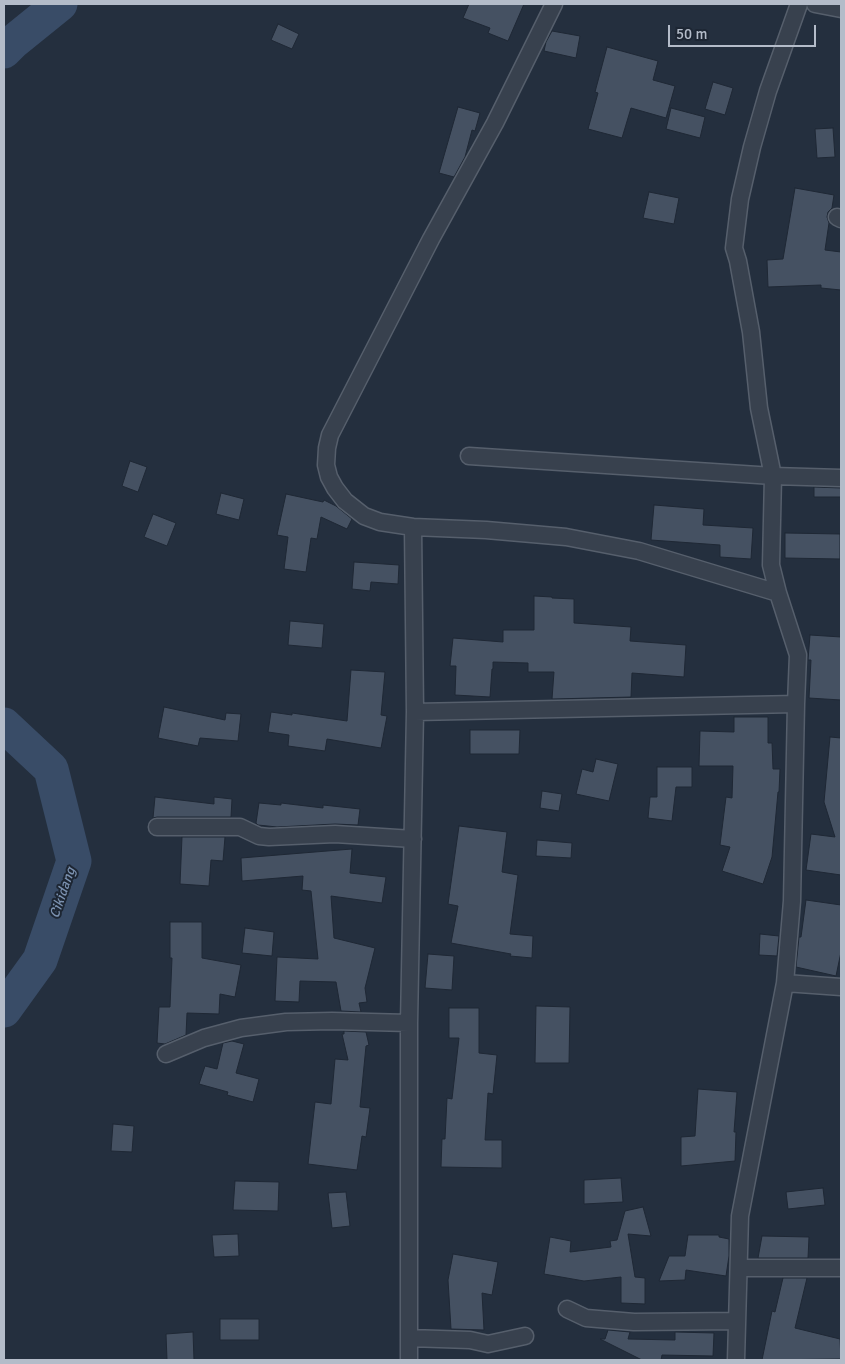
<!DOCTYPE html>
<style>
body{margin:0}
#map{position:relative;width:845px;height:1364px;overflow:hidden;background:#242f3e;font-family:Signika,sans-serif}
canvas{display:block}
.frame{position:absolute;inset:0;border:5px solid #b4bcc9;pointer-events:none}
.scale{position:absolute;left:668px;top:25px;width:148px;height:22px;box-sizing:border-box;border:2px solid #b4bcc9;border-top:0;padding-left:6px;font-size:15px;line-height:18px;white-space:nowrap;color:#b4bcc9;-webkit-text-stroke:4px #1d2633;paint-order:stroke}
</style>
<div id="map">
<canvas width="845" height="1364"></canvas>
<div class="frame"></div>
<div class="scale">50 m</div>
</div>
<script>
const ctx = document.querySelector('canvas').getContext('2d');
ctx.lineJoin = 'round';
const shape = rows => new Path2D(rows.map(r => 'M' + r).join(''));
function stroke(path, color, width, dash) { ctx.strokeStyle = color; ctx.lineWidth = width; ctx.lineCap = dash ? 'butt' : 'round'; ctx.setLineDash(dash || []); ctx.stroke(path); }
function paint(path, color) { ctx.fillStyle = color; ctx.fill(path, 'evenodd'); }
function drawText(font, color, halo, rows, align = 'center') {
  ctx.font = font + ' Signika,sans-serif'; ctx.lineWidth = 4; ctx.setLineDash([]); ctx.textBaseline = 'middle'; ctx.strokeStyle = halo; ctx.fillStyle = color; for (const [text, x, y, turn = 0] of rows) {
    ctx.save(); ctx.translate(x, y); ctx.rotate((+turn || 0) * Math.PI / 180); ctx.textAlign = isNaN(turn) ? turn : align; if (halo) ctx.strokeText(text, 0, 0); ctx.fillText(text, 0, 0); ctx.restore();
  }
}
stroke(shape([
 [4,51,13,42,60,4],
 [4,725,51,769,74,861,40,960,4,1010]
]), '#394c67', 35);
const building = shape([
 [469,4,524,4,508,41,488,33,490,28,463,18,469,4],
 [278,24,299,34,292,49,271,40,278,24],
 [552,31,580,36,576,58,544,51,546,42,552,31],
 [607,47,658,61,653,80,675,86,666,118,631,108,622,138,588,129,598,93,595,92,607,47],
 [713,82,733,88,725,115,705,109,713,82],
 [458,107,480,113,475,131,472,130,465,157,454,177,439,173,458,107],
 [671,108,705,117,700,138,666,129,671,108],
 [833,128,835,157,817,158,815,129,833,128],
 [795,188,834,195,832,208,828,212,827,217,829,223,825,250,841,252,841,290,821,288,821,285,768,287,767,260,783,259,795,188],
 [649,192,679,198,674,224,643,218,649,192],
 [130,461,147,467,138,492,122,486,130,461],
 [814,487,841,488,841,497,814,497,814,487],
 [221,493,244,499,239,520,216,514,221,493],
 [286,494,323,502,324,500,336,506,352,519,347,529,321,517,317,539,311,538,306,572,284,569,288,537,277,535,286,494],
 [654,505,704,509,703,525,753,528,751,559,720,557,720,545,651,540,654,505],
 [153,514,176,523,167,546,144,537,153,514],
 [785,533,840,534,840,559,785,558,785,533],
 [354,562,399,565,398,584,371,582,370,591,352,589,354,562],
 [534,596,552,597,552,598,574,599,574,623,631,627,630,641,686,645,684,677,632,673,631,697,552,699,554,672,528,672,528,663,493,662,493,669,492,669,490,697,455,695,456,666,450,666,453,638,503,642,503,630,534,630,534,596],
 [290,621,324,624,322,648,288,645,290,621],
 [810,635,841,637,841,700,809,698,811,660,808,660,810,635],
 [351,670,385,672,381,715,387,716,381,748,327,739,325,751,288,746,289,735,268,732,271,712,292,715,292,713,347,721,351,670],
 [164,707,225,720,226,713,241,714,238,741,200,738,198,746,158,738,164,707],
 [734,717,768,717,768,743,772,743,773,769,780,769,779,792,778,792,772,857,763,884,722,871,730,847,720,845,726,797,732,798,733,766,699,766,700,731,734,732,734,717],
 [470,730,520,730,519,754,470,754,470,730],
 [830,737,841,738,841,875,806,870,811,834,835,837,824,802,830,737],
 [596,759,618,764,609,801,576,794,582,769,593,772,596,759],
 [657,767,692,767,692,787,676,787,672,821,648,818,650,797,657,797,657,767],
 [542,791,562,794,559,811,540,808,542,791],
 [155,797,214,804,214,797,232,799,231,817,157,817,153,818,155,797],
 [259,803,281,805,281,803,323,808,323,805,360,809,358,825,335,824,277,827,258,825,256,823,259,803],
 [459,826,507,832,502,872,518,875,510,934,533,936,532,958,510,956,511,954,451,943,458,906,448,904,459,826],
 [182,837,225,837,223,861,211,860,209,886,180,884,182,837],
 [537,840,572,843,571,858,536,856,537,840],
 [352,849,350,873,386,877,382,903,331,896,334,938,375,948,365,988,367,1002,359,1003,361,1012,341,1011,336,982,300,981,299,1002,275,1001,277,957,318,959,311,891,302,890,303,876,242,881,241,858,352,849],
 [806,900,841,905,841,952,836,976,796,967,799,937,801,937,806,900],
 [170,922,202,922,202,958,241,965,235,997,220,994,219,1014,187,1013,186,1035,165,1044,157,1043,159,1007,170,1007,172,958,170,958,170,922],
 [245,928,274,932,272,956,242,953,245,928],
 [760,934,779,936,777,956,759,955,760,934],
 [428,954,454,956,452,990,425,988,428,954],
 [536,1006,570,1007,569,1063,535,1063,536,1006],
 [449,1008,479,1008,479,1053,497,1055,493,1094,488,1093,485,1140,502,1140,502,1168,441,1167,442,1139,445,1139,447,1098,452,1099,459,1038,449,1038,449,1008],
 [344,1031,366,1032,369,1045,366,1046,360,1107,370,1108,366,1137,362,1136,357,1170,308,1164,315,1102,331,1104,335,1059,348,1060,342,1034,344,1034,344,1031],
 [232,1041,244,1044,236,1073,259,1079,253,1102,227,1095,228,1092,199,1084,205,1066,217,1069,223,1043,232,1041],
 [698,1089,737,1092,734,1132,736,1132,735,1161,681,1166,681,1137,695,1136,698,1089],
 [113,1124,134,1126,132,1152,111,1151,113,1124],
 [621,1178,623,1202,584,1204,584,1180,621,1178],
 [235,1181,279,1182,278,1211,233,1210,235,1181],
 [823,1188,825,1205,788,1209,786,1192,823,1188],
 [346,1192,350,1226,332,1228,328,1193,346,1192],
 [643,1207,651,1236,628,1234,635,1277,645,1278,645,1304,621,1303,621,1277,584,1281,544,1274,550,1237,571,1241,570,1252,611,1247,610,1241,617,1240,625,1211,643,1207],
 [238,1234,239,1256,214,1257,212,1235,238,1234],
 [688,1235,719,1235,719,1237,729,1239,729,1256,726,1276,686,1270,685,1280,659,1281,669,1256,685,1256,688,1235],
 [762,1236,809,1237,808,1258,758,1258,762,1236],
 [453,1254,498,1262,492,1295,482,1293,484,1330,451,1329,448,1280,453,1254],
 [783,1278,807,1278,795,1328,840,1339,841,1359,762,1360,772,1311,775,1312,783,1278],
 [220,1319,259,1319,259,1340,220,1340,220,1319],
 [608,1330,630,1332,628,1339,675,1340,675,1332,714,1333,713,1356,662,1355,661,1360,642,1360,600,1339,605,1339,608,1330],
 [193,1332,194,1360,167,1360,166,1334,193,1332]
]);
paint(building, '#455162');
stroke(building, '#1f2835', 1);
const street = shape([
 [554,4,495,123,431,239,330,435,327,448,326,465,329,477,335,488,345,501,364,516,380,522,413,527,486,530,566,537,639,551,778,593],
 [815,4,841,9],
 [837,217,841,219],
 [469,456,773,476,841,478],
 [415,712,796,704],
 [157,827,240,827,259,836,269,837,335,834,413,839],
 [785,983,841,987],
 [166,1054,204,1038,241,1028,286,1022,332,1021,409,1023],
 [739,1268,841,1268],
 [567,1309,586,1318,634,1322,737,1321],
 [409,1338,470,1340,488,1344,525,1336],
 [409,1360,409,1023,415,712,413,527],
 [736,1360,740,1216,785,983,792,901,796,704,798,655,778,593,771,565,773,476,759,408,751,332,738,261,734,248,740,199,752,147,768,91,799,4]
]);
stroke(street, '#565f6c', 19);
stroke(street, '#38414e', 16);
drawText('italic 14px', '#7c92b1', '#1d2633', [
 ["Cikidang",63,893,-71]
]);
</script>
